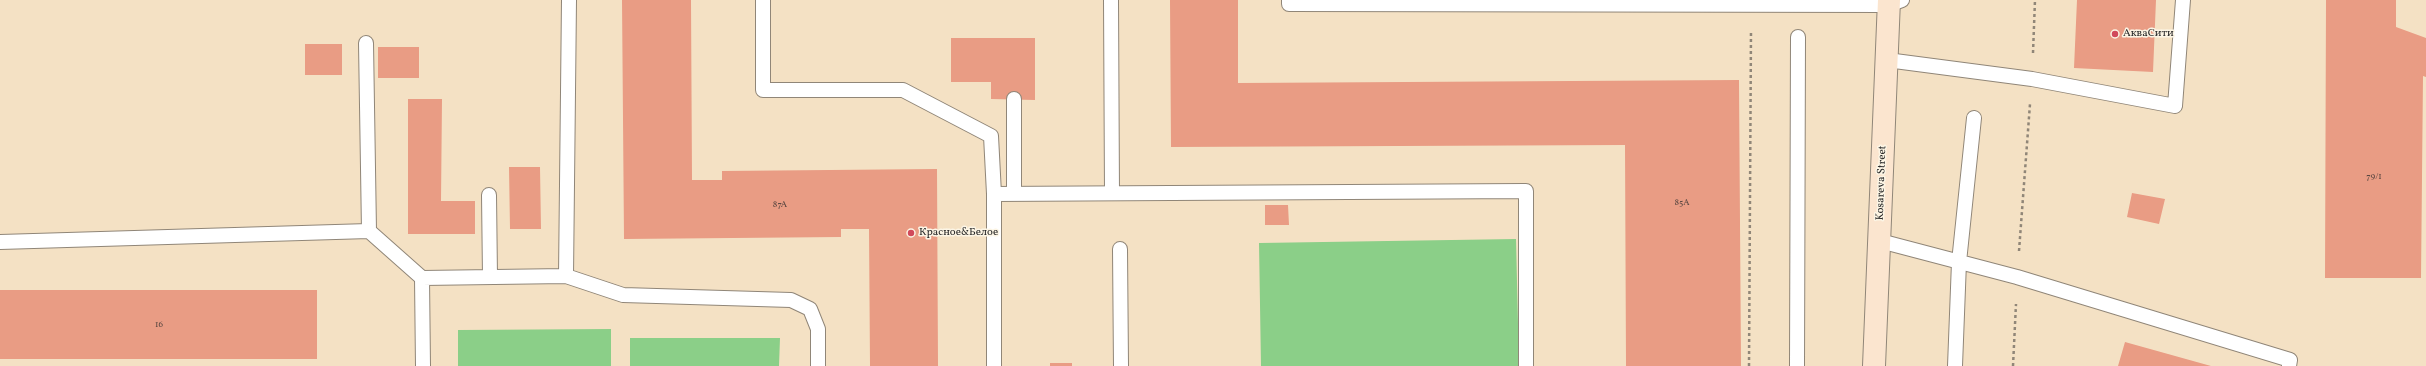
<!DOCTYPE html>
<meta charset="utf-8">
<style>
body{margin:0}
canvas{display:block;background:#f4e1c4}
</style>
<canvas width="2426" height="366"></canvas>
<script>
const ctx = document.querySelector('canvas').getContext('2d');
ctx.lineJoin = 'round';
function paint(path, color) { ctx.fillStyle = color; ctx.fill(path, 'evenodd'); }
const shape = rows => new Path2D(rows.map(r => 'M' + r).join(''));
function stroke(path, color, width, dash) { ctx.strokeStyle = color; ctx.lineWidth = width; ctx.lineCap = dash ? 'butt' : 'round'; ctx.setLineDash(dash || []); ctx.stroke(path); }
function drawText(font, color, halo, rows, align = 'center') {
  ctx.font = font + ' Vollkorn,serif'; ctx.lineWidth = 3; ctx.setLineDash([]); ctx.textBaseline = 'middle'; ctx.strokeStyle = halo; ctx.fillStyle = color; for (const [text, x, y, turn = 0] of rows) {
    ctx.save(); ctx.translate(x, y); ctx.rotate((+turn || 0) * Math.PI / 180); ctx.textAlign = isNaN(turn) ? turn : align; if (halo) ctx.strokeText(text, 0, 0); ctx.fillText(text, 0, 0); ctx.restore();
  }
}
paint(shape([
 [1516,239,1519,366,1261,366,1259,243],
 [611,329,611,366,458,366,458,330],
 [630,338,780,338,779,366,630,366]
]), '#8bcf88');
paint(shape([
 [622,0,691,0,692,180,722,180,722,171,937,169,938,366,870,366,869,229,841,229,841,237,624,239],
 [1170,0,1238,0,1238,83,1739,80,1741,366,1626,366,1625,145,1171,147],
 [2077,0,2156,0,2153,72,2074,68],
 [2326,0,2396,0,2396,27,2426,38,2426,77,2423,76,2421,278,2325,278],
 [951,38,1035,38,1035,100,991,99,991,82,951,82],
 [305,44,342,44,342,75,305,75],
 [378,47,419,47,419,78,378,78],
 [408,99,442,99,441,201,475,201,475,234,408,234],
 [509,167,540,167,541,229,510,229],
 [2132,193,2165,199,2159,224,2127,217],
 [1265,205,1288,205,1289,225,1265,225],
 [0,290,317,290,317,359,0,359],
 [2125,342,2211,366,2118,366],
 [1050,363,1072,363,1072,366,1050,366]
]), '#e99c84');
const service = shape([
 [763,0,763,90,903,90,991,136,994,194,994,366],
 [1111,0,1112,193],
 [1289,0,1289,4,1889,5,1902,0],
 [366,43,369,231],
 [1887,60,2032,79,2175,106,2183,0],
 [1014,99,1014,193],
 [994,194,1526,191,1526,366],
 [489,195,490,277],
 [1880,241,2017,277,2290,360,2289,366],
 [0,242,369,231,422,278,566,276,623,295,791,300,810,309,818,329,818,366],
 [1120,249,1121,366],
 [566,276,569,0],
 [422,278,423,366],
 [1797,366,1798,37],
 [1955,366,1959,262,1974,118]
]);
const secondary = shape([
 [1874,366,1889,0]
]);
stroke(service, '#908678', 16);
stroke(secondary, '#908678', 24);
stroke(shape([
 [2033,53,2035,0],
 [2019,251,2030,104],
 [1749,366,1751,30],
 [2013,366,2016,304]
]), '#908678', 2.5, [3, 3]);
stroke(service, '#fff', 14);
stroke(secondary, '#fbe5cf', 22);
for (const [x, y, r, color] of [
 [2115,34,4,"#d1495b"],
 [911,233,4,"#d1495b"]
]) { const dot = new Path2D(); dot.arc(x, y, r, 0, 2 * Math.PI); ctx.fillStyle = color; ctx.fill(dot); stroke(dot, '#fcf5e5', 1.5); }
drawText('9px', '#5a4741', null, [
 ["79/1",2374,177],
 ["85А",1682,203],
 ["87А",780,205],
 ["16",159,325]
]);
drawText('11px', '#2b2b2b', '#fcf5e5', [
 ["АкваСити",2123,34],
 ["Красное&Белое",919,233]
], 'left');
drawText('11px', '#2b2b2b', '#fcf5e5', [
 ["Kosareva Street",1882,183,-88]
]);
</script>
